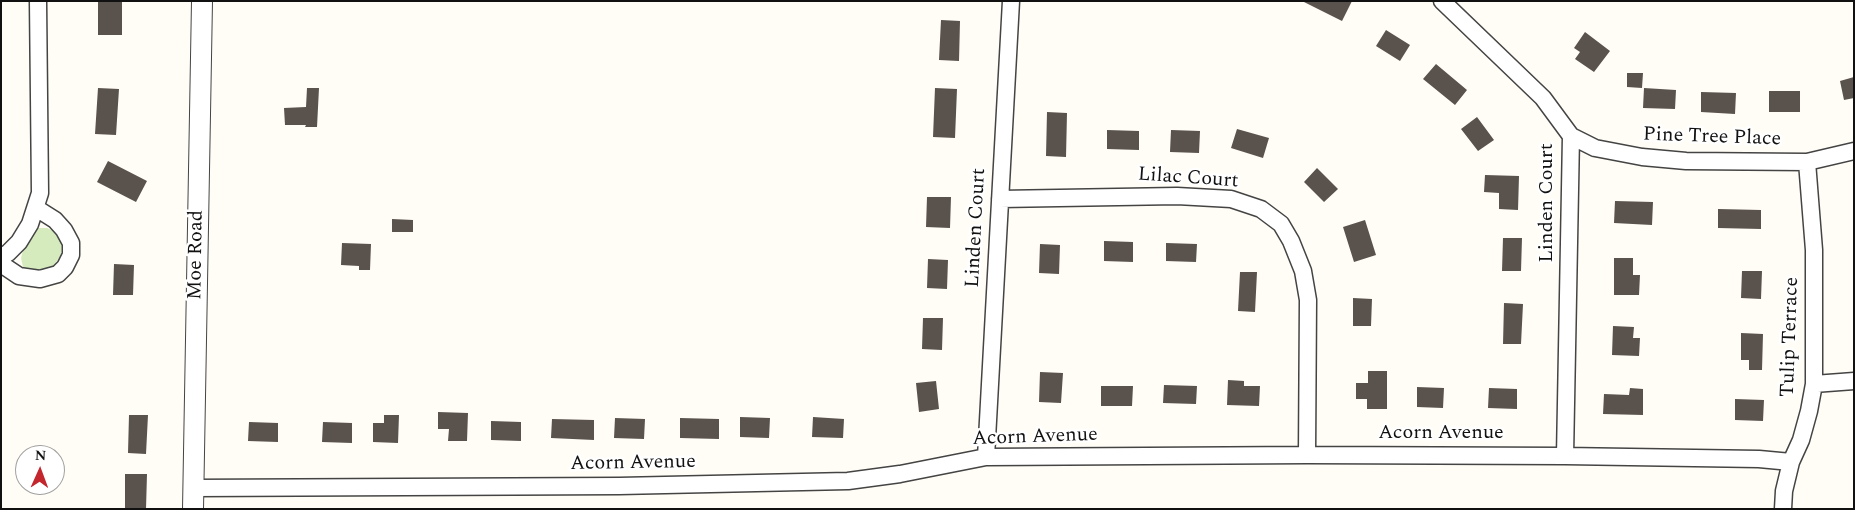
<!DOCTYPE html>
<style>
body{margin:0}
#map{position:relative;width:1855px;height:510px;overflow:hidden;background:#fffdf5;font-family:Spectral,serif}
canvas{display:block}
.frame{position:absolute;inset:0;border:2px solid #111;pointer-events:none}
.north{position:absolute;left:15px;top:445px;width:50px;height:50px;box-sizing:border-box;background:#fff;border:1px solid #a0a0a0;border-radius:50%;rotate:2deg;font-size:14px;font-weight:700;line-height:20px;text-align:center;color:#111}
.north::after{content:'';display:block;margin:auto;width:18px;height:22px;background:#c4262e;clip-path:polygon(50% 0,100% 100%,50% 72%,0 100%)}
</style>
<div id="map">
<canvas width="1855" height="510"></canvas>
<div class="frame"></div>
<div class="north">N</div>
</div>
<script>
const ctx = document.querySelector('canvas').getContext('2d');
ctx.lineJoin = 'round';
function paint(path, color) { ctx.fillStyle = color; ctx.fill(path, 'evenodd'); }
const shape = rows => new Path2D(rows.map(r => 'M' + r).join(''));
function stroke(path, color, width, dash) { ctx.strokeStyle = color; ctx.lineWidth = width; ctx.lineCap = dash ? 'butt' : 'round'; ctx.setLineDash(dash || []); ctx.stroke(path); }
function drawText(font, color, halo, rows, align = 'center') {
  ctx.font = font + ' Spectral,serif'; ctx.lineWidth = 5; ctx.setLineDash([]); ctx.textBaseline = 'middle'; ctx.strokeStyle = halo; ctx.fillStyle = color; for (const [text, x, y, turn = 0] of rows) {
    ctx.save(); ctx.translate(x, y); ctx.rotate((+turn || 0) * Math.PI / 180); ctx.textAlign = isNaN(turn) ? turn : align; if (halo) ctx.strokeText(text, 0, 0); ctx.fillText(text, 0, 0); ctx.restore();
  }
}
paint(shape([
 [37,228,47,228,56,232,62,241,61,255,52,268,34,271,23,267,21,258,24,247]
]), '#d5ebbd');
paint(shape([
 [98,1,122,1,122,35,98,35],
 [1302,1,1352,1,1342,21],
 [941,20,960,21,959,61,939,60],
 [1386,30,1410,45,1400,61,1376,46],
 [1585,32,1610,51,1594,72,1575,59,1580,52,1574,48],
 [1436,64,1467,90,1455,105,1423,79],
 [1627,73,1643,73,1642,88,1627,87],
 [1854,77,1854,98,1844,100,1840,81],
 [98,88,119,89,116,135,95,134],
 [307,88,319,88,317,127,305,127,306,125,285,125,284,108,306,107],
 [935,88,957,89,955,138,933,137],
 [1644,88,1676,90,1675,109,1643,108],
 [1769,91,1800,91,1800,112,1769,112],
 [1701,92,1736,93,1735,114,1701,112],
 [1047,112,1067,113,1066,157,1046,156],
 [1477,117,1494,140,1478,151,1461,129],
 [1237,129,1269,138,1263,158,1231,148],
 [1107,130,1139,131,1139,150,1107,149],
 [1171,130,1200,131,1199,153,1170,152],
 [108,161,147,181,136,202,97,182],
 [1317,168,1338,189,1324,202,1304,182],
 [1485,175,1519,176,1518,210,1499,209,1499,193,1484,192],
 [927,197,951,197,950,228,926,227],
 [1615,201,1653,202,1652,225,1614,223],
 [1718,209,1761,210,1761,229,1718,228],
 [392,219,413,220,413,232,392,232],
 [1365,220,1376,255,1354,262,1343,227],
 [1503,238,1522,238,1521,271,1502,271],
 [1104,241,1133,242,1133,262,1104,261],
 [342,243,371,244,370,270,359,270,359,266,341,265],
 [1166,243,1197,244,1196,262,1166,261],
 [1040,244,1060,245,1059,274,1039,273],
 [1614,258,1633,258,1633,275,1640,275,1639,295,1614,295],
 [928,259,948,260,947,289,927,288],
 [114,264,134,265,133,295,113,295],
 [1742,271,1762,271,1761,299,1741,298],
 [1240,272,1257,272,1255,312,1238,311],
 [1353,298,1372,299,1371,326,1353,326],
 [1504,303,1523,304,1521,344,1503,344],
 [923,318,943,318,942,350,922,349],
 [1613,326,1634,327,1633,338,1640,338,1639,356,1612,355],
 [1741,333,1763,334,1762,370,1749,370,1749,360,1741,360],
 [1368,371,1387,371,1387,409,1367,409,1367,399,1356,399,1356,383,1368,383],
 [1040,372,1063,373,1061,403,1039,402],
 [1228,380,1244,381,1244,386,1260,386,1259,406,1227,405],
 [936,381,939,409,919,412,916,383],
 [1164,385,1197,386,1196,404,1163,403],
 [1101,386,1133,386,1132,406,1101,406],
 [1417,387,1444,388,1443,408,1417,407],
 [1489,388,1517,389,1517,409,1488,408],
 [1630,388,1643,389,1643,415,1603,414,1604,394,1629,395],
 [1735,399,1764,400,1763,421,1735,420],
 [438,412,468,413,467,441,448,441,449,429,438,429],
 [129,415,148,415,146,454,128,453],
 [384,415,399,415,398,443,373,442,373,423,384,423],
 [740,417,770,418,769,438,740,437],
 [813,417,844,419,843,438,812,437],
 [615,418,645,419,644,439,614,438],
 [680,418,719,419,719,439,680,438],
 [552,419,594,420,594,440,551,438],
 [491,421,521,422,521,441,491,440],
 [249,422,278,423,278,442,248,441],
 [323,422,352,423,352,443,322,442],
 [125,474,147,474,146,509,125,509]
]), '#5a524d');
const minor = shape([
 [1442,1,1543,98,1571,136,1565,456],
 [1571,136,1595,148,1642,157,1686,161,1807,162,1854,151],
 [1000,199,1177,196,1231,199,1261,209,1281,224,1291,241,1303,271,1308,300,1307,455],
 [1,257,8,253,19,242,30,224,40,193,38,1],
 [1,264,19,276,40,279,58,274,65,267,71,255,71,243,64,230,55,220,36,208],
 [1814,384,1854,381],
 [986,457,1011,1],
 [193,488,619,486,848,481,900,474,986,457,1307,455,1565,456,1759,459,1791,462],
 [1783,509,1784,491,1791,462,1801,440,1809,411,1814,384,1814,250,1807,162]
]);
const tertiary = shape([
 [193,509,202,1]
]);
stroke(minor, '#444', 19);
stroke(tertiary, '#444', 22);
stroke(minor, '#fff', 16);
stroke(tertiary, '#fff', 20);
drawText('20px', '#111', '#fff', [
 ["Pine Tree Place",1712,138,2],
 ["Lilac Court",1188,179,4],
 ["Linden Court",1548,203,-90],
 ["Linden Court",977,228,-87],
 ["Moe Road",197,255,-89],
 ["Tulip Terrace",1791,337,-88],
 ["Acorn Avenue",1441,434],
 ["Acorn Avenue",1035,438,-2],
 ["Acorn Avenue",633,464,-1]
]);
</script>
